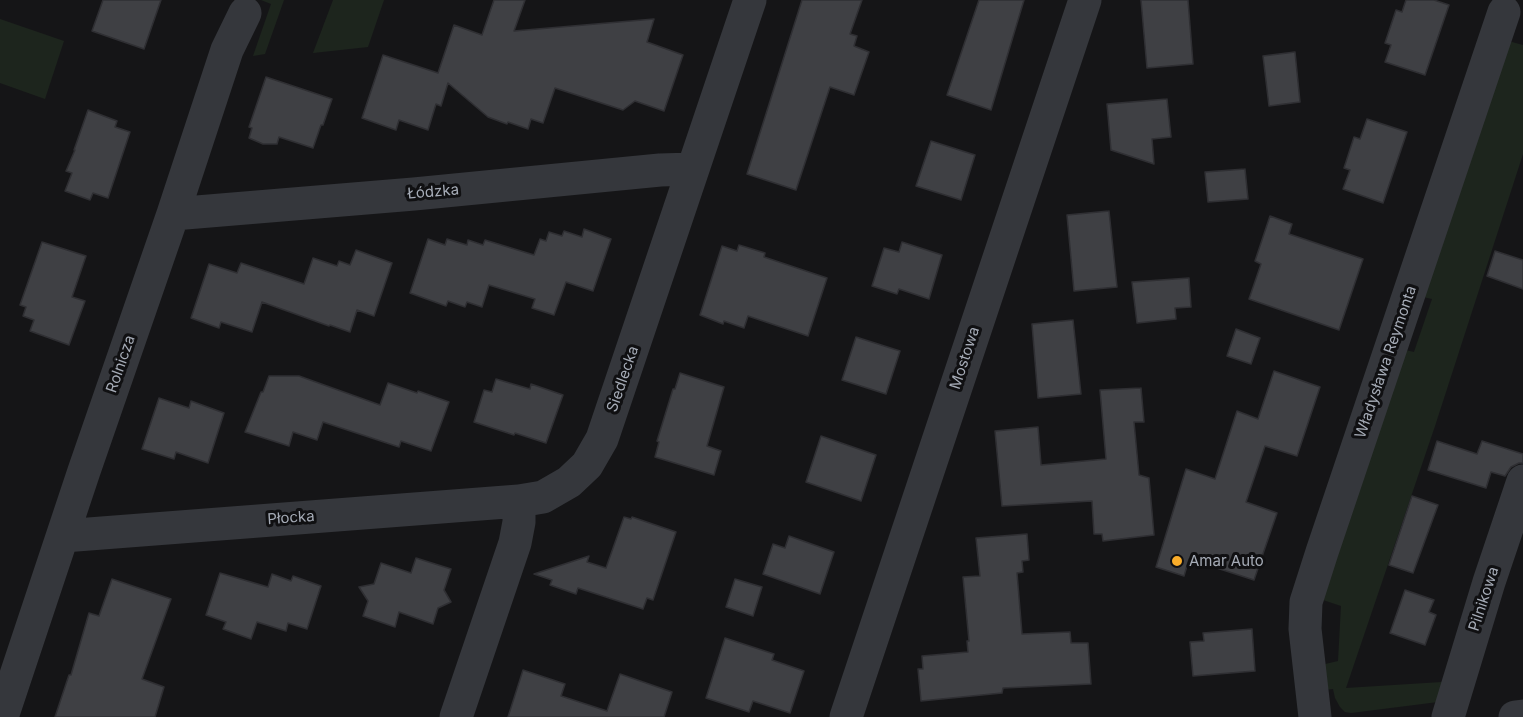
<!DOCTYPE html>
<meta charset="utf-8">
<style>
body{margin:0}
canvas{display:block;background:#151517}
</style>
<canvas width="1523" height="717"></canvas>
<script>
const ctx = document.querySelector('canvas').getContext('2d');
ctx.lineJoin = 'round';
function paint(path, color) { ctx.fillStyle = color; ctx.fill(path, 'evenodd'); }
const shape = rows => new Path2D(rows.map(r => 'M' + r).join(''));
function stroke(path, color, width, dash) { ctx.strokeStyle = color; ctx.lineWidth = width; ctx.lineCap = dash ? 'butt' : 'round'; ctx.setLineDash(dash || []); ctx.stroke(path); }
function drawText(font, color, halo, rows, align = 'center') {
  ctx.font = font + ' Inter,sans-serif'; ctx.lineWidth = 6; ctx.setLineDash([]); ctx.textBaseline = 'middle'; ctx.strokeStyle = halo; ctx.fillStyle = color; for (const [text, x, y, turn = 0] of rows) {
    ctx.save(); ctx.translate(x, y); ctx.rotate((+turn || 0) * Math.PI / 180); ctx.textAlign = isNaN(turn) ? turn : align; if (halo) ctx.strokeText(text, 0, 0); ctx.fillText(text, 0, 0); ctx.restore();
  }
}
paint(shape([
 [261,0,284,0,265,54,253,56,271,4],
 [333,0,384,0,368,47,313,53],
 [0,19,64,41,45,99,0,83],
 [1512,42,1523,45,1523,154,1435,426,1346,688,1442,682,1438,702,1351,713,1345,712,1340,707,1335,698,1333,689,1323,690,1321,665,1338,661,1341,606,1320,599,1401,349,1414,352,1432,299,1419,296,1508,43]
]), '#1d251d');
const building = shape([
 [103,0,161,0,144,49,92,31,103,0],
 [494,0,525,0,514,31,654,19,647,42,683,55,664,111,635,101,623,110,555,88,543,123,531,119,528,129,508,122,507,124,488,117,448,83,441,106,436,104,428,130,399,120,396,130,362,118,383,55,438,73,454,25,482,35,494,0],
 [802,0,862,0,850,34,857,36,854,46,869,52,854,95,830,87,796,190,747,174,802,0],
 [979,0,1024,0,991,110,947,95,979,0],
 [1141,0,1188,0,1193,64,1147,68,1141,0],
 [1406,0,1434,0,1449,5,1425,75,1385,62,1391,45,1385,43,1396,10,1402,12,1406,0],
 [1295,52,1300,102,1269,106,1263,56,1295,52],
 [266,77,332,99,323,125,321,125,313,148,279,137,277,144,263,144,249,138,252,128,249,127,266,77],
 [1167,99,1171,137,1152,139,1154,164,1111,150,1107,104,1167,99],
 [88,110,117,121,115,127,130,132,108,198,93,193,90,200,65,191,72,173,66,171,75,150,74,150,88,110],
 [1367,119,1407,132,1383,203,1343,189,1350,170,1344,168,1354,137,1360,139,1367,119],
 [931,141,975,155,961,200,916,186,931,141],
 [1245,169,1248,199,1208,202,1205,172,1245,169],
 [1109,211,1117,287,1074,291,1067,215,1109,211],
 [1270,216,1292,224,1289,234,1363,259,1339,330,1249,299,1261,264,1255,261,1270,216],
 [584,229,611,239,593,291,566,282,554,315,532,308,535,299,489,285,482,307,467,302,465,307,448,301,446,306,410,293,428,239,445,245,447,239,467,245,468,240,483,245,485,240,534,255,540,239,546,241,549,232,562,236,564,231,582,237,584,229],
 [42,242,86,256,72,297,85,301,69,345,30,331,34,320,23,316,26,307,20,305,42,242],
 [902,242,942,255,929,299,899,289,897,294,872,286,884,248,899,252,902,242],
 [739,245,765,253,764,257,827,278,808,336,748,316,744,328,724,321,723,324,700,315,722,246,737,251,739,245],
 [356,250,392,263,374,316,357,310,350,332,330,325,329,326,262,302,252,332,221,322,219,328,191,318,209,264,237,273,241,263,304,284,313,258,337,266,339,261,350,265,356,250],
 [1495,251,1523,260,1523,289,1487,276,1495,251],
 [1189,278,1191,307,1175,308,1176,319,1137,323,1132,282,1189,278],
 [1073,320,1081,394,1038,398,1032,324,1073,320],
 [1236,329,1260,338,1251,364,1227,356,1236,329],
 [856,337,900,351,886,394,842,380,856,337],
 [1274,371,1320,387,1297,456,1265,446,1246,502,1277,513,1254,580,1189,559,1184,576,1156,567,1186,469,1215,479,1237,411,1258,419,1274,371],
 [680,373,724,387,707,446,721,451,714,475,655,457,659,442,657,441,673,389,675,389,680,373],
 [269,376,299,376,380,405,388,383,417,393,418,391,449,402,431,451,401,441,399,447,323,422,317,440,293,432,289,446,245,432,261,392,263,392,269,376],
 [496,379,530,389,531,384,563,395,546,443,515,433,514,435,474,422,484,390,492,392,496,379],
 [1141,388,1144,422,1134,422,1139,475,1149,478,1154,535,1103,541,1102,534,1094,534,1092,501,1002,506,995,431,1038,427,1041,465,1106,459,1100,390,1141,388],
 [159,398,189,408,191,401,224,413,208,463,176,452,174,459,142,449,159,398],
 [821,436,876,455,861,501,806,482,821,436],
 [1437,441,1477,454,1482,441,1523,454,1523,463,1519,463,1511,467,1505,476,1491,472,1486,488,1428,470,1437,441],
 [1412,496,1438,505,1413,573,1389,565,1412,496],
 [624,517,631,519,632,517,676,532,653,600,647,598,643,609,578,588,576,594,550,585,552,580,534,574,589,556,587,562,606,568,624,517],
 [1027,534,1029,560,1022,561,1023,572,1017,573,1022,634,1070,632,1071,643,1088,643,1091,684,1003,688,1002,693,921,701,918,669,923,669,922,656,968,652,967,641,969,641,963,577,980,576,976,538,1027,534],
 [789,536,834,552,820,594,763,574,773,544,785,548,789,536],
 [416,558,451,569,444,590,451,602,438,608,433,624,399,612,395,627,363,616,368,601,359,587,374,584,381,563,411,573,416,558],
 [220,573,268,587,272,574,291,581,293,576,321,586,307,629,288,623,286,631,257,622,251,639,223,629,226,622,206,615,220,573],
 [112,579,171,599,142,679,164,687,155,717,55,717,69,675,71,675,89,613,99,616,112,579],
 [735,579,762,587,753,616,726,607,735,579],
 [1405,590,1434,600,1429,612,1436,615,1425,645,1390,633,1405,590],
 [1252,629,1255,671,1193,676,1190,642,1204,641,1203,633,1252,629],
 [725,638,774,654,772,660,804,671,790,713,753,701,749,712,706,698,725,638],
 [523,670,565,684,561,696,607,711,620,674,672,692,664,717,508,717,523,670]
]);
paint(building, '#3f4044');
stroke(building, '#2f2f33', 1.5);
stroke(shape([
 [173,214,414,194,660,170,693,169],
 [63,536,519,501],
 [2,717,84,471,173,214,227,50,245,13],
 [456,717,515,543,519,522,519,501,543,497,569,482,587,465,602,439,750,0],
 [846,717,1085,0],
 [1315,717,1305,629,1306,602,1322,552,1504,12],
 [1448,717,1489,582,1523,481]
]), '#35373c', 33);
stroke(shape([
 [1515,717,1523,716]
]), '#35373c', 33);
for (const [x, y, r, color] of [
 [1177,561,6,"#faad2a"]
]) { const dot = new Path2D(); dot.arc(x, y, r, 0, 2 * Math.PI); ctx.fillStyle = color; ctx.fill(dot); stroke(dot, '#101012', 2); }
drawText('15px', '#a6acb7', '#101012', [
 ["Łódzka",433,192,-5],
 ["Mostowa",965,358,-72],
 ["Władysława Reymonta",1386,362,-71],
 ["Rolnicza",121,364,-71],
 ["Siedlecka",623,379,-71],
 ["Płocka",291,518,-4],
 ["Pilnikowa",1484,599,-72]
]);
drawText('15px', '#a6acb7', '#101012', [
 ["Amar Auto",1189,561]
], 'left');
</script>
